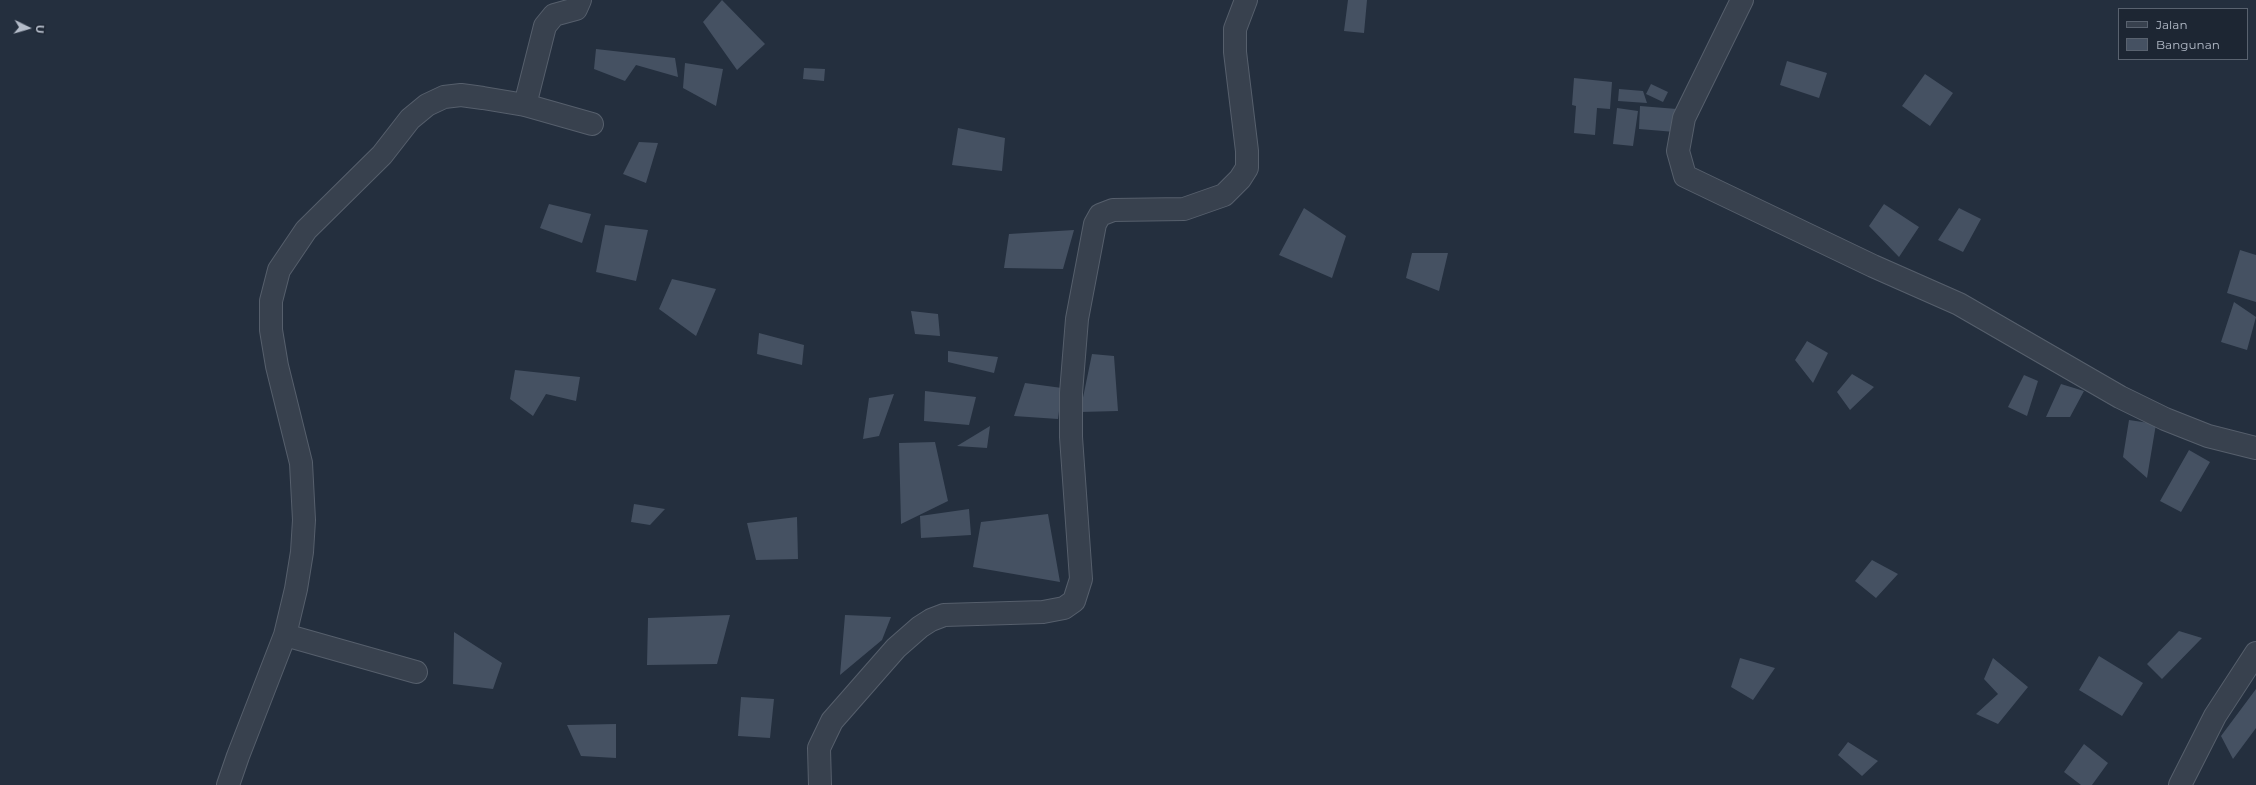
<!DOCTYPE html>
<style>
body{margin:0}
#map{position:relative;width:2256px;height:785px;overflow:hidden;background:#242f3e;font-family:Montserrat,sans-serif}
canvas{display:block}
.legend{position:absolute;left:2118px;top:8px;width:130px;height:52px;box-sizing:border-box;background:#1d2633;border:1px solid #59626f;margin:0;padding:5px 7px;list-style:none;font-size:12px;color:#b4bcc9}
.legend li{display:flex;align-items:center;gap:8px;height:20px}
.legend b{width:20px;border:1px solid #59626f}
.north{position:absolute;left:8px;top:8px;width:40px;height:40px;-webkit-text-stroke:3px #1d2633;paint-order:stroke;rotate:95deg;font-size:11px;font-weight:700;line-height:16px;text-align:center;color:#b4bcc9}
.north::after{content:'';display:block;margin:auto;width:14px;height:18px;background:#b4bcc9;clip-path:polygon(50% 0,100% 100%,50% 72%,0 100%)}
</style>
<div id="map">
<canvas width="2256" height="785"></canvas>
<ul class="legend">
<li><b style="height:5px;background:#38414e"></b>Jalan</li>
<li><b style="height:11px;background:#455162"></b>Bangunan</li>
</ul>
<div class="north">U</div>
</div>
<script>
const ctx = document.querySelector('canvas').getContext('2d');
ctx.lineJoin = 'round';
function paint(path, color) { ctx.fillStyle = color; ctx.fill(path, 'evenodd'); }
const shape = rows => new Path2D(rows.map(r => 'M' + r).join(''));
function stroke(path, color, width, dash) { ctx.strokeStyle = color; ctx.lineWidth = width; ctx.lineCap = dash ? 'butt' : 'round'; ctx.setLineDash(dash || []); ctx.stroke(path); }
paint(shape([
 [722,0,765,44,737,70,703,22],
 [1348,0,1367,0,1364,33,1344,31],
 [596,49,675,58,678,77,636,65,625,81,594,69],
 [1787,61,1827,73,1819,98,1780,85],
 [685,63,723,69,716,106,683,88],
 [804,68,825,69,824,81,803,79],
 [1925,74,1953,93,1930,126,1902,106],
 [1574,78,1612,82,1610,109,1597,108,1595,135,1574,133,1576,106,1572,105],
 [1651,84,1668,92,1663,102,1646,94],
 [1619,89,1643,91,1647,103,1618,101],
 [1640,106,1677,109,1675,132,1639,129],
 [1617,108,1638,111,1633,146,1613,144],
 [958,128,1005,138,1002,171,952,165],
 [639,142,658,143,646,183,623,174],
 [549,204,591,214,582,243,540,228],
 [1884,204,1919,227,1899,257,1869,226],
 [1304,208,1346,236,1332,278,1279,255],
 [1959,208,1981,219,1963,252,1938,240],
 [605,225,648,230,636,281,596,272],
 [1074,230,1063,269,1004,268,1009,234],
 [2240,250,2256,255,2256,302,2227,293],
 [1412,253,1448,253,1439,291,1406,278],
 [672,279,716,289,696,336,659,309],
 [2234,302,2256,317,2247,350,2221,342],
 [911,311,938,314,940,336,915,334],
 [759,333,804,345,802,365,757,354],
 [1807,341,1828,353,1813,383,1795,360],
 [948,351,998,357,994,373,948,362],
 [1092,354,1114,356,1118,411,1080,412],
 [515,370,580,377,576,401,546,394,533,416,510,399],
 [1852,374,1874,387,1850,410,1837,392],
 [2024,375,2038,381,2027,416,2008,407],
 [1025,383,1062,388,1058,419,1014,416],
 [2061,384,2084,391,2070,417,2046,417],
 [925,391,976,397,969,425,924,421],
 [894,394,879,436,863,439,869,398],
 [2129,420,2156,424,2147,478,2123,457],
 [990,426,987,448,957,446],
 [935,442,948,501,901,524,899,443],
 [2189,450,2210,462,2181,512,2160,501],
 [634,504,665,509,650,525,631,522],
 [969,509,971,535,921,538,920,516],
 [1048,514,1060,582,973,567,981,522],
 [797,517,798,559,756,560,747,523],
 [1872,560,1898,574,1876,598,1855,581],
 [730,615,717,664,647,665,648,618],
 [845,615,891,617,882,640,840,675],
 [2179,631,2202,638,2162,679,2147,664],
 [454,632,502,663,493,689,453,684],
 [2099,656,2143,683,2122,716,2079,690],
 [1740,658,1775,668,1753,700,1731,687],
 [1993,658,2028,687,1998,724,1976,714,1998,694,1984,679],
 [2256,689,2256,728,2233,759,2221,736],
 [741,697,774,699,770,738,738,736],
 [616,724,616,758,581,756,567,725],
 [1848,742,1878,761,1862,776,1838,755],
 [2084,744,2108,763,2092,785,2081,785,2064,772]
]), '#455162');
const minor = shape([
 [1742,0,1684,118,1678,151,1685,176,1873,266,1959,304,2120,397,2165,419,2208,436,2256,448],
 [525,105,545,26,554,15,576,9,580,0],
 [285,635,416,672],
 [228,785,238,756,285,635,296,589,302,552,304,520,301,463,277,366,271,330,271,301,279,270,306,230,382,155,410,119,427,105,444,97,461,95,483,98,525,105,592,124],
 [820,785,819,748,832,721,896,648,920,627,931,620,944,615,1043,612,1064,608,1074,601,1081,579,1071,437,1071,393,1077,319,1095,224,1100,215,1113,210,1184,209,1224,195,1240,179,1247,168,1247,151,1235,52,1235,29,1246,0],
 [2180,785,2215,716,2256,653]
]);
stroke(minor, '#565f6c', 24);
stroke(minor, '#38414e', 22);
</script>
